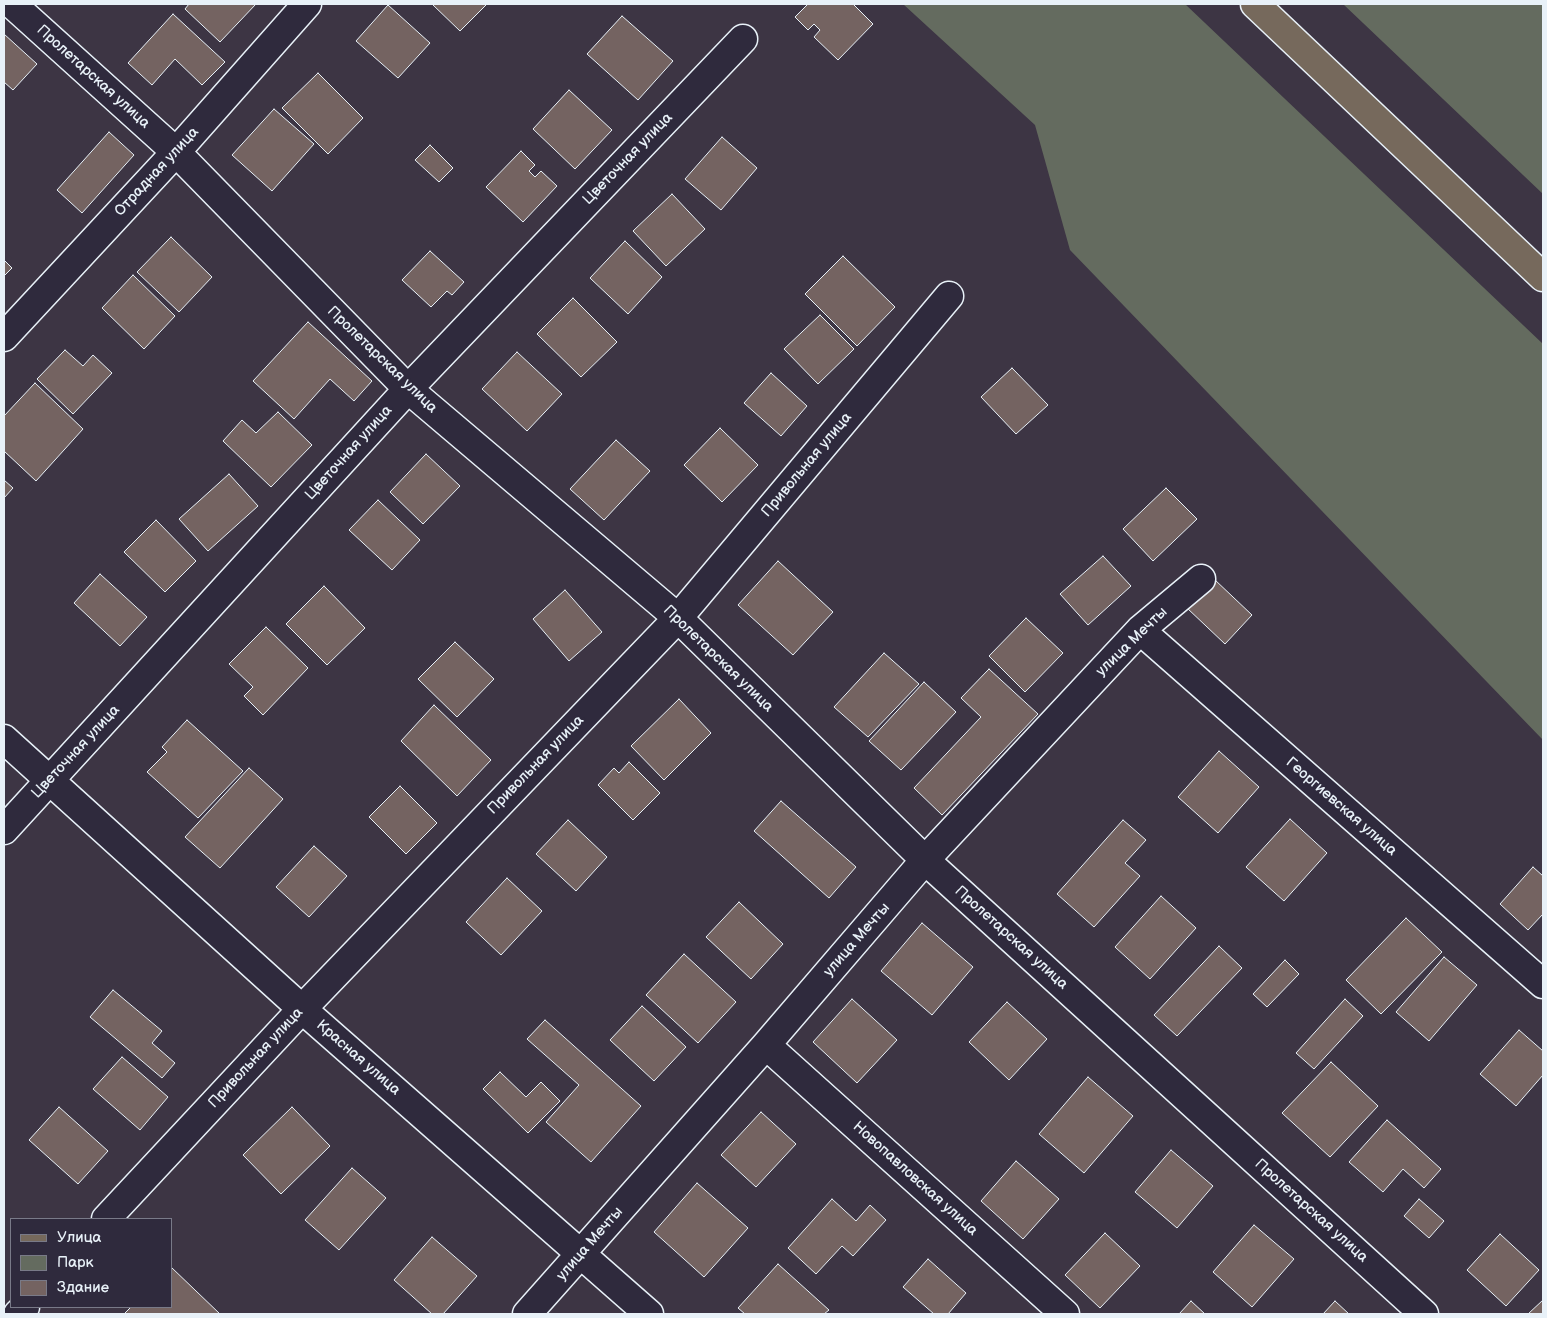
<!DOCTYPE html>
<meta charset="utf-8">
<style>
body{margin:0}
#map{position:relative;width:1547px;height:1318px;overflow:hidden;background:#3d3544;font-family:"Balsamiq Sans",sans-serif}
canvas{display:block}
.frame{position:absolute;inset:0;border:5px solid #e8f1f8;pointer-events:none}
.legend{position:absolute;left:10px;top:1218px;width:162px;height:90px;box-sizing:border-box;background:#2f2a3d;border:1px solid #797a88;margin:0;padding:6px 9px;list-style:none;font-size:15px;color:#e8f1f8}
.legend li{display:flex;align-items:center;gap:10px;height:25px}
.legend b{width:25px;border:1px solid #797a88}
</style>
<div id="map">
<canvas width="1547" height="1318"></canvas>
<div class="frame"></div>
<ul class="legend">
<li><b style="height:6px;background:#76695c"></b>Улица</li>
<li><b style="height:14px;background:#646b5f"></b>Парк</li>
<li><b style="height:14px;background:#746361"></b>Здание</li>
</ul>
</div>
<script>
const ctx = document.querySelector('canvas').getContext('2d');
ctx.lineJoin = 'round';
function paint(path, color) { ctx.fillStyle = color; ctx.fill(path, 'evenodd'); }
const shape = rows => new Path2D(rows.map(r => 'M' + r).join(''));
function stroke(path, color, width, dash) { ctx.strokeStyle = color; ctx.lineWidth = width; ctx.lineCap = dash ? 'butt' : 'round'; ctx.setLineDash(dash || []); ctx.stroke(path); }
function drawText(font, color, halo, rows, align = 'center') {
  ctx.font = font + ' "Balsamiq Sans",sans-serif'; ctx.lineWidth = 4.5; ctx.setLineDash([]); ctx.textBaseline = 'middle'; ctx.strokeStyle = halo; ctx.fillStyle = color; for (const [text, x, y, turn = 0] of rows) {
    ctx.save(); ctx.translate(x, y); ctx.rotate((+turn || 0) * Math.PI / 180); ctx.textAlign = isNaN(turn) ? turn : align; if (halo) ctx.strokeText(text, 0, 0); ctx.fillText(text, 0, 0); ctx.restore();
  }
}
paint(shape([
 [903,4,1185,4,1543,344,1543,740,1070,250,1035,125],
 [1343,4,1543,4,1543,194]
]), '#646b5f');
const building = shape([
 [189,4,256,4,220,42,185,9,189,4],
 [432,4,487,4,460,31,432,4],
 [808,4,853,4,873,24,838,60,814,37,820,30,814,24,808,30,795,17,808,4],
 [388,5,430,43,398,78,356,41,388,5],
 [173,14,225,62,202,85,175,59,152,85,128,63,173,14],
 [622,16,673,61,638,100,587,54,622,16],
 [4,34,37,64,13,90,4,82,4,34],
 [318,73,363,118,328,154,282,108,318,73],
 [569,90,612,130,575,169,533,129,569,90],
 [274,109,314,144,272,191,232,155,274,109],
 [109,132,134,155,82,213,57,190,109,132],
 [722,137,757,168,721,210,685,179,722,137],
 [430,145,453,168,439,182,415,160,430,145],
 [521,151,535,165,529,171,535,177,541,171,557,186,523,222,486,187,521,151],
 [672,194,705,229,666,266,633,231,672,194],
 [171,237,212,277,179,312,137,272,171,237],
 [625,241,662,277,628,314,590,278,625,241],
 [430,251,464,282,452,295,447,291,431,307,402,280,430,251],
 [843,256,895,307,857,346,805,294,843,256],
 [4,260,12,268,4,276,4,260],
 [133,275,175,316,144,349,102,308,133,275],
 [573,298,617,342,581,377,537,334,573,298],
 [820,315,854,349,818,384,784,349,820,315],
 [308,322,372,381,354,401,330,379,294,419,253,381,308,322],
 [65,350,83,366,93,355,112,373,73,414,37,379,65,350],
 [517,352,562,394,527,431,482,389,517,352],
 [1012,368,1048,405,1016,434,981,397,1012,368],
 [771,373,807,406,781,436,744,403,771,373],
 [35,383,83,429,36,481,4,451,4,416,35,383],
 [278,412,312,445,271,487,223,441,242,420,256,433,278,412],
 [720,428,758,465,722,502,684,465,720,428],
 [616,440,650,471,604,520,570,489,616,440],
 [426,454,460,486,423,524,390,492,426,454],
 [229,474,258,506,208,551,179,519,229,474],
 [4,480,13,488,4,498,4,480],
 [1166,488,1197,519,1153,561,1123,529,1166,488],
 [378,500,420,540,392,570,349,530,378,500],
 [156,520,196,561,165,592,124,552,156,520],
 [1103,556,1131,586,1088,625,1060,594,1103,556],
 [778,561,833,612,793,655,738,605,778,561],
 [100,574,147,617,120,646,74,603,100,574],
 [1214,579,1252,615,1225,644,1187,608,1214,579],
 [324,586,365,628,327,665,286,624,324,586],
 [565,590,602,632,569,661,533,619,565,590],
 [1026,618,1063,653,1025,692,989,656,1026,618],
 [266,627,308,668,263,715,244,696,253,687,229,664,266,627],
 [455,642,494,679,457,717,418,679,455,642],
 [884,653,919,684,868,737,834,707,884,653],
 [989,669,1038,714,942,815,914,788,981,717,961,698,989,669],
 [924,682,956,712,901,770,869,741,924,682],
 [679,699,711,733,664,780,631,746,679,699],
 [434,705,491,760,457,796,401,741,434,705],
 [187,720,243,771,198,818,147,772,167,752,162,747,187,720],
 [1219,751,1259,787,1218,833,1178,797,1219,751],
 [629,762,660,793,633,820,598,785,614,768,619,773,629,762],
 [249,768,283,799,220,868,185,837,249,768],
 [400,786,437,823,406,854,369,817,400,786],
 [781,801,856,867,829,898,754,831,781,801],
 [1290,819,1327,853,1284,901,1246,867,1290,819],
 [568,820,607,857,576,891,536,854,568,820],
 [1123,820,1146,840,1125,863,1140,876,1094,927,1057,894,1123,820],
 [314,846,347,876,309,917,276,887,314,846],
 [1533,867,1543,876,1543,914,1528,930,1500,904,1533,867],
 [507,878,542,911,501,955,466,922,507,878],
 [1161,896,1196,928,1150,979,1115,947,1161,896],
 [739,902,783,944,751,979,706,937,739,902],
 [1406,918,1442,952,1381,1014,1346,980,1406,918],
 [922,923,973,967,932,1015,881,971,922,923],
 [1219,946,1242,968,1177,1036,1154,1015,1219,946],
 [684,954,736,1002,698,1043,646,995,684,954],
 [1444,957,1477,985,1429,1041,1396,1012,1444,957],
 [1285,960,1299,974,1267,1007,1253,994,1285,960],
 [113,990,162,1031,152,1043,175,1063,162,1078,90,1017,113,990],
 [852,999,897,1040,857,1083,813,1042,852,999],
 [1345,999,1363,1016,1314,1069,1296,1053,1345,999],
 [1007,1002,1047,1039,1009,1080,969,1042,1007,1002],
 [642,1006,686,1047,654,1081,610,1040,642,1006],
 [545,1020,641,1106,591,1162,546,1122,579,1085,527,1039,545,1020],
 [1519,1030,1543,1051,1543,1075,1516,1106,1480,1074,1519,1030],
 [122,1057,168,1097,140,1130,93,1089,122,1057],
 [1331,1062,1378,1106,1330,1157,1282,1113,1331,1062],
 [500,1072,526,1097,541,1082,560,1101,528,1133,483,1089,500,1072],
 [1088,1077,1133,1116,1084,1173,1039,1134,1088,1077],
 [59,1107,108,1151,78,1184,29,1140,59,1107],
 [292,1107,330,1146,281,1194,243,1155,292,1107],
 [761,1112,796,1144,756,1187,721,1155,761,1112],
 [1387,1120,1441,1169,1424,1188,1403,1169,1383,1192,1349,1162,1387,1120],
 [1171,1150,1213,1186,1177,1228,1135,1192,1171,1150],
 [1016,1161,1059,1199,1023,1239,981,1201,1016,1161],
 [352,1168,386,1198,339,1250,305,1220,352,1168],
 [697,1183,748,1228,704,1277,654,1232,697,1183],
 [832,1199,856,1221,870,1205,886,1220,853,1256,842,1246,816,1274,788,1248,832,1199],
 [1419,1199,1444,1221,1429,1238,1404,1216,1419,1199],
 [1254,1225,1294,1259,1252,1307,1213,1272,1254,1225],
 [1105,1233,1140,1266,1100,1308,1065,1275,1105,1233],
 [1500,1234,1539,1270,1506,1306,1467,1270,1500,1234],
 [432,1237,477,1276,443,1314,432,1314,394,1280,432,1237],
 [928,1259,966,1293,948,1314,934,1314,903,1287,928,1259],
 [778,1264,829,1310,824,1314,745,1314,738,1308,778,1264],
 [171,1267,220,1314,124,1314,131,1307,171,1307,171,1267],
 [1543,1300,1543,1314,1528,1314,1543,1300],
 [1191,1301,1205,1314,1179,1314,1191,1301],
 [1335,1301,1349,1314,1323,1314,1335,1301]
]);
paint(building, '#746361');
stroke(building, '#e8f1f8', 1);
const minor = shape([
 [12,4,176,152,408,389,678,618,925,860,1424,1314],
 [4,337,176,152,307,4],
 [1140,630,1543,984],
 [4,739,302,1009,649,1314],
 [4,830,408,389,743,39],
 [766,1045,1065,1314],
 [106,1219,302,1009,678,618,949,296],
 [18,1314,25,1307],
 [527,1314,766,1045,925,860,1140,630,1201,579]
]);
const major = shape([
 [1255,4,1543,277]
]);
stroke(minor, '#e8f1f8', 31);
stroke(major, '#e8f1f8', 31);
stroke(minor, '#2f2a3d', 28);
stroke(major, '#76695c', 28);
drawText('15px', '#e8f1f8', '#2f2a3d', [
 ["Пролетарская улица",93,77,42],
 ["Цветочная улица",628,159,-46],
 ["Отрадная улица",157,172,-47],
 ["Пролетарская улица",382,360,44],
 ["Цветочная улица",349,453,-48],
 ["Привольная улица",807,465,-50],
 ["улица Мечты",1132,642,-44],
 ["Пролетарская улица",718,659,44],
 ["Цветочная улица",76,752,-47],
 ["Привольная улица",536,765,-46],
 ["Георгиевская улица",1341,807,41],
 ["Пролетарская улица",1011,938,42],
 ["улица Мечты",857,940,-49],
 ["Привольная улица",256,1058,-47],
 ["Красная улица",358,1058,41],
 ["Новопавловская улица",915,1179,42],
 ["Пролетарская улица",1311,1211,42],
 ["улица Мечты",590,1244,-49]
]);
</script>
